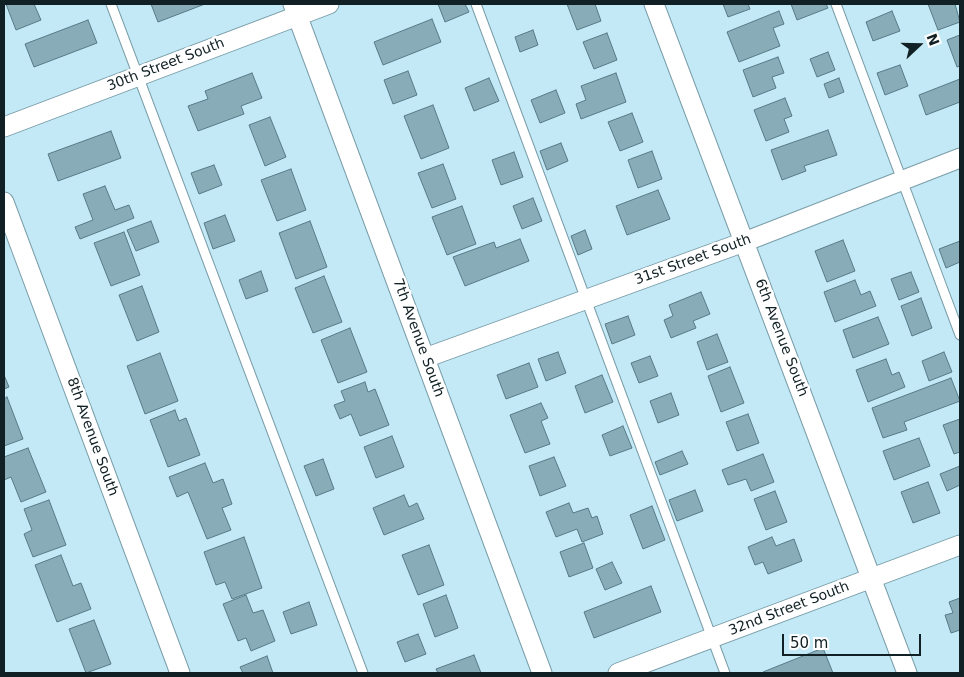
<!DOCTYPE html>
<style>
body{margin:0}
#map{position:relative;width:964px;height:677px;overflow:hidden;background:#c3e9f6;font-family:"DejaVu Sans",sans-serif}
canvas{display:block}
.frame{position:absolute;inset:0;border:5px solid #112024;pointer-events:none}
.north{position:absolute;left:894px;top:20px;width:50px;height:50px;-webkit-text-stroke:4px #fff;paint-order:stroke;rotate:69deg;font-size:14px;font-weight:700;line-height:20px;text-align:center;color:#112024}
.north::after{content:'';display:block;margin:auto;width:18px;height:22px;background:#112024;clip-path:polygon(50% 0,100% 100%,50% 72%,0 100%)}
.scale{position:absolute;left:782px;top:634px;width:139px;height:22px;box-sizing:border-box;border:2px solid #112024;border-top:0;padding-left:6px;font-size:15px;line-height:18px;white-space:nowrap;color:#112024;-webkit-text-stroke:4px #fff;paint-order:stroke}
</style>
<div id="map">
<canvas width="964" height="677"></canvas>
<div class="frame"></div>
<div class="north">N</div>
<div class="scale">50 m</div>
</div>
<script>
const ctx = document.querySelector('canvas').getContext('2d');
ctx.lineJoin = 'round';
function paint(path, color) { ctx.fillStyle = color; ctx.fill(path, 'evenodd'); }
const shape = rows => new Path2D(rows.map(r => 'M' + r).join(''));
function stroke(path, color, width, dash) { ctx.strokeStyle = color; ctx.lineWidth = width; ctx.lineCap = dash ? 'butt' : 'round'; ctx.setLineDash(dash || []); ctx.stroke(path); }
function drawText(font, color, halo, rows, align = 'center') {
  ctx.font = font + ' "DejaVu Sans",sans-serif'; ctx.lineWidth = 5; ctx.setLineDash([]); ctx.textBaseline = 'middle'; ctx.strokeStyle = halo; ctx.fillStyle = color; for (const [text, x, y, turn = 0] of rows) {
    ctx.save(); ctx.translate(x, y); ctx.rotate((+turn || 0) * Math.PI / 180); ctx.textAlign = isNaN(turn) ? turn : align; if (halo) ctx.strokeText(text, 0, 0); ctx.fillText(text, 0, 0); ctx.restore();
  }
}
const building = shape([
 [6,4,34,4,41,20,16,30,6,4],
 [151,4,205,4,158,22,151,4],
 [438,4,465,4,469,12,445,22,438,4],
 [567,4,595,4,601,21,577,30,567,4],
 [723,4,748,4,750,9,728,17,723,4],
 [791,4,826,4,828,8,797,20,791,4],
 [928,4,955,4,960,22,938,30,928,4],
 [779,11,784,24,773,28,780,46,739,62,727,32,779,11],
 [892,11,900,31,873,41,866,22,892,11],
 [432,19,441,42,383,65,374,42,432,19],
 [88,20,97,43,34,67,25,44,88,20],
 [533,30,538,45,520,52,515,37,533,30],
 [607,33,617,60,594,69,583,42,607,33],
 [960,35,960,66,957,67,947,40,960,35],
 [828,52,835,70,817,77,810,59,828,52],
 [778,57,784,73,772,77,776,88,753,97,743,70,778,57],
 [900,65,908,86,885,95,877,73,900,65],
 [408,71,417,95,393,104,384,80,408,71],
 [252,73,262,98,241,106,244,114,198,131,188,106,208,99,205,91,252,73],
 [616,73,626,102,581,119,576,104,586,100,581,86,616,73],
 [489,78,499,101,474,111,465,88,489,78],
 [839,78,844,92,829,98,824,84,839,78],
 [960,79,960,103,960,102,926,115,919,95,960,79],
 [556,90,565,113,540,123,531,100,556,90],
 [785,98,792,116,784,119,789,132,766,141,754,110,785,98],
 [433,105,449,148,421,159,404,116,433,105],
 [632,113,643,142,620,151,608,122,632,113],
 [270,117,286,157,265,166,249,125,270,117],
 [828,130,837,155,804,166,806,171,782,180,771,150,828,130],
 [111,131,121,158,58,181,48,154,111,131],
 [561,143,568,161,547,170,540,151,561,143],
 [652,151,662,179,638,188,628,160,652,151],
 [514,152,523,177,501,185,492,160,514,152],
 [443,164,456,199,432,208,418,173,443,164],
 [214,165,222,185,199,194,191,173,214,165],
 [291,169,306,210,277,221,261,180,291,169],
 [105,186,115,210,129,205,134,218,80,239,75,227,93,220,83,194,105,186],
 [658,190,670,219,627,235,616,206,658,190],
 [533,198,542,221,522,229,513,206,533,198],
 [462,206,476,244,447,255,432,217,462,206],
 [225,215,235,241,213,249,204,223,225,215],
 [151,221,159,242,136,251,127,230,151,221],
 [310,221,327,267,296,279,279,233,310,221],
 [585,230,592,249,578,255,571,236,585,230],
 [124,232,140,275,111,286,94,243,124,232],
 [520,239,529,261,465,286,453,257,494,242,496,248,520,239],
 [843,240,855,271,827,282,815,251,843,240],
 [960,241,960,262,946,268,939,249,960,241],
 [261,271,268,291,246,299,239,280,261,271],
 [911,272,919,292,899,300,891,279,911,272],
 [324,276,342,322,313,333,295,288,324,276],
 [855,280,861,295,870,291,876,306,835,322,824,292,855,280],
 [142,286,159,332,137,341,119,295,142,286],
 [701,292,710,314,693,321,696,328,671,338,664,320,673,316,669,305,701,292],
 [921,298,932,328,912,336,901,306,921,298],
 [628,316,635,335,612,344,605,324,628,316],
 [878,317,889,344,853,358,843,330,878,317],
 [350,328,367,372,338,383,321,340,350,328],
 [717,334,728,362,707,370,697,342,717,334],
 [558,352,566,373,546,381,538,359,558,352],
 [944,352,952,372,929,381,922,361,944,352],
 [160,353,178,401,145,414,127,366,160,353],
 [650,356,658,376,639,383,631,363,650,356],
 [886,359,892,375,899,372,905,387,868,402,856,370,886,359],
 [529,363,538,387,506,399,497,375,529,363],
 [730,367,744,403,721,412,708,376,730,367],
 [4,375,9,387,4,389,4,375],
 [602,375,613,402,585,413,575,386,602,375],
 [951,378,960,401,904,422,907,430,883,438,872,408,951,378],
 [365,382,368,392,375,389,389,425,360,436,351,414,340,419,334,405,345,401,341,391,365,382],
 [671,393,679,415,658,423,650,401,671,393],
 [7,397,23,439,4,446,4,399,7,397],
 [541,403,548,418,541,421,550,444,525,453,510,415,541,403],
 [175,410,179,421,186,418,200,455,168,467,150,420,175,410],
 [748,414,759,443,737,451,726,422,748,414],
 [960,419,960,452,954,454,943,425,960,419],
 [623,426,632,448,610,456,602,435,623,426],
 [392,436,404,467,376,478,364,447,392,436],
 [919,438,930,466,894,480,883,451,919,438],
 [28,448,46,492,21,502,11,477,4,480,4,457,28,448],
 [682,451,688,464,660,475,655,462,682,451],
 [763,454,774,482,751,491,746,479,728,485,722,470,763,454],
 [554,457,566,486,540,496,529,466,554,457],
 [323,459,334,489,316,496,304,466,323,459],
 [205,463,213,483,223,479,232,504,222,508,231,530,207,539,188,492,177,497,169,477,205,463],
 [960,466,960,485,947,491,940,474,960,466],
 [928,482,940,513,913,523,901,492,928,482],
 [695,490,703,511,677,521,669,500,695,490],
 [775,491,787,522,766,530,754,499,775,491],
 [404,495,409,507,417,503,424,519,384,535,373,508,404,495],
 [49,500,66,545,33,557,24,534,32,530,24,509,49,500],
 [569,503,573,513,588,508,592,518,597,516,603,534,582,542,577,529,556,537,546,512,569,503],
 [652,506,665,540,643,549,630,515,652,506],
 [244,537,262,588,232,599,225,582,216,585,204,552,244,537],
 [772,537,776,546,794,539,802,561,768,574,763,562,755,565,748,547,772,537],
 [584,543,593,568,569,577,560,552,584,543],
 [429,545,444,585,418,595,402,555,429,545],
 [61,555,73,586,81,583,91,609,57,622,35,565,61,555],
 [612,562,622,583,605,590,596,569,612,562],
 [651,586,661,612,594,638,584,612,651,586],
 [246,595,253,613,263,610,275,641,251,651,246,638,238,641,223,604,246,595],
 [446,595,458,628,435,637,423,604,446,595],
 [960,598,960,632,960,630,951,633,945,615,953,613,949,602,960,598],
 [309,602,317,625,291,634,283,612,309,602],
 [94,620,111,664,86,673,69,629,94,620],
 [418,634,426,654,405,662,397,642,418,634],
 [823,648,833,673,763,673,763,672,823,648],
 [474,655,481,673,438,673,436,669,474,655],
 [267,656,273,673,243,673,240,667,267,656]
]);
paint(building, '#88adb9');
stroke(building, '#577a86', 1);
const lane = shape([
 [111,4,363,673],
 [476,4,725,673],
 [836,4,960,335]
]);
const street = shape([
 [293,4,542,673],
 [654,4,907,673],
 [4,127,329,4],
 [4,202,180,673],
 [425,358,744,242,960,158],
 [618,673,960,545]
]);
stroke(lane, '#799da9', 11);
stroke(street, '#799da9', 21);
stroke(lane, '#fff', 9);
stroke(street, '#fff', 19);
drawText('14px', '#112024', '#fff', [
 ["30th Street South",166,65,-21],
 ["31st Street South",693,260,-20],
 ["7th Avenue South",418,338,70],
 ["6th Avenue South",781,338,69],
 ["8th Avenue South",92,437,70],
 ["32nd Street South",789,609,-21]
]);
</script>
